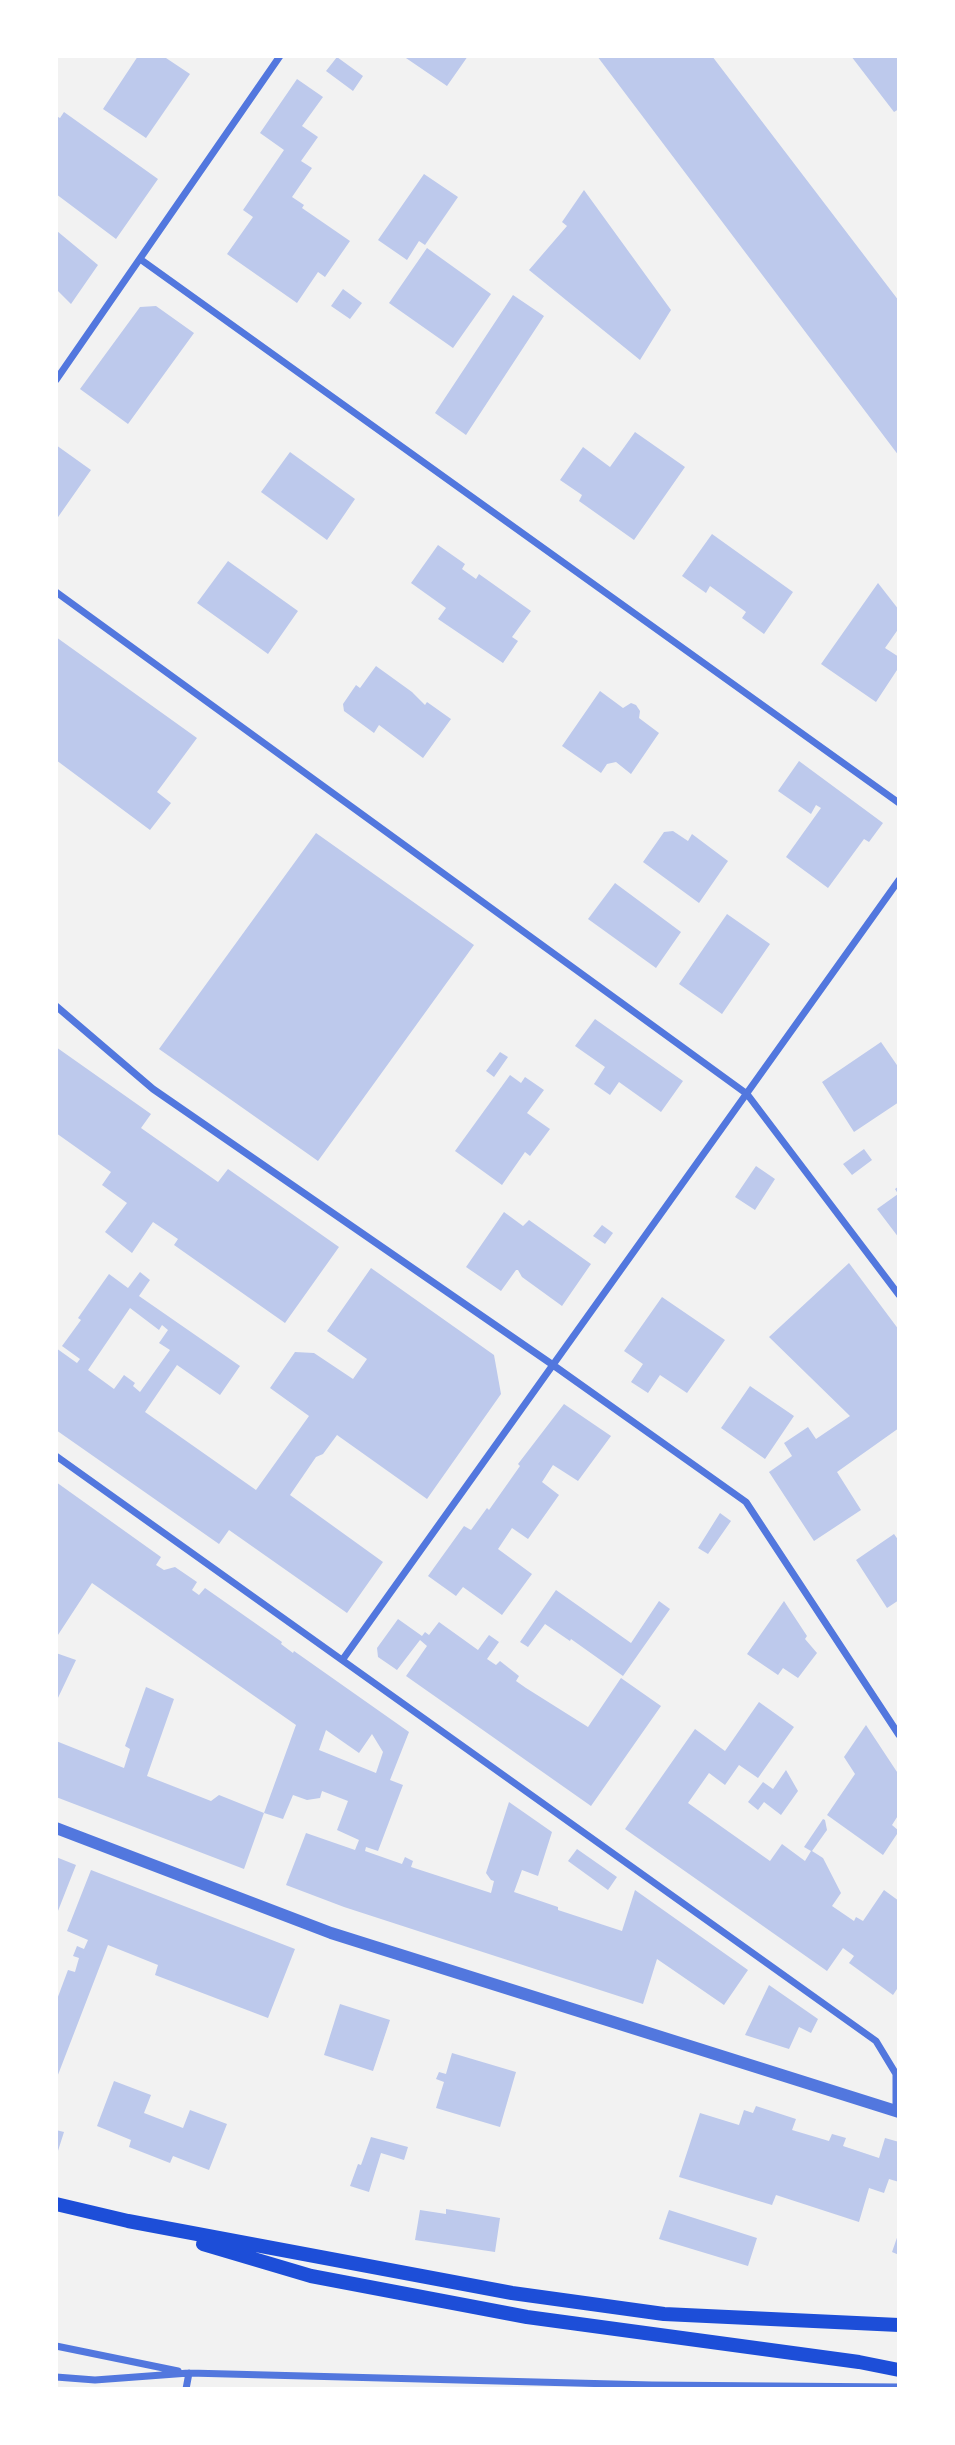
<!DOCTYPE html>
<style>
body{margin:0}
#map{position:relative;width:955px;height:2445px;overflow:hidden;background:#f2f2f2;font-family:"PT Sans Narrow",sans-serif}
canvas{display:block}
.frame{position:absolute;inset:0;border:58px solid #fff;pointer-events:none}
</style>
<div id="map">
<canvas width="955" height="2445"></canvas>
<div class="frame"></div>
</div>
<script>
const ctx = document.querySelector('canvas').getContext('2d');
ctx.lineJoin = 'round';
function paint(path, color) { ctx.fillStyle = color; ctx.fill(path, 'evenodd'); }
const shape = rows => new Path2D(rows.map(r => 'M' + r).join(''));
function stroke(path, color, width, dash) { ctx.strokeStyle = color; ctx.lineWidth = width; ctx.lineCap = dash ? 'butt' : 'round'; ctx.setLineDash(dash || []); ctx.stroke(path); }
paint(shape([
 [138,56,163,56,190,74,146,138,103,109],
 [403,56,468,56,447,86],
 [597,56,712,56,899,301,899,456],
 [851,56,899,56,899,109,894,112],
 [337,57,363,76,353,91,326,71],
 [297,79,323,97,302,126,318,137,301,161,312,168,292,197,304,205,302,208,350,241,325,277,318,272,297,303,227,254,253,217,243,210,284,150,260,133],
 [64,112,158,179,116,239,56,194,56,116,60,118],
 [424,174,458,197,425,245,419,241,407,260,378,240],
 [584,190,671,310,640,360,529,270,567,226,562,222],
 [57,231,98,265,71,304,56,289],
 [427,248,491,294,453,348,389,303],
 [343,289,362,303,350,319,331,306],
 [513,295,544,316,466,435,435,413],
 [156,306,194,333,128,424,80,389,140,307],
 [635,432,685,467,634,540,579,501,582,495,560,480,583,447,610,467],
 [56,445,91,470,56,520],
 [290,452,355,499,327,540,261,492],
 [712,534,793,592,764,634,742,618,746,612,710,586,706,593,682,576],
 [438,545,465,564,462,569,476,579,479,574,531,611,512,637,518,641,503,663,438,619,446,608,411,583],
 [228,561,298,611,268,654,197,603],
 [878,583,899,610,899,628,885,648,899,657,899,667,876,702,821,664],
 [56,637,197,738,157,792,171,803,150,830,56,760],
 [376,666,412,692,425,705,427,702,451,719,423,758,379,725,374,733,344,711,343,704,356,685,360,688],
 [600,691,623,708,631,703,636,705,640,711,639,718,659,733,631,774,616,762,607,764,601,773,562,746],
 [799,761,883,823,869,842,864,839,828,888,786,857,821,808,816,805,811,814,778,791],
 [673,831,688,841,692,834,728,861,699,903,643,862,664,832],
 [316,833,474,945,318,1161,159,1049],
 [615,883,681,932,656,968,588,919],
 [727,914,770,944,722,1014,679,984],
 [595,1019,683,1081,661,1112,619,1082,610,1095,594,1084,605,1067,575,1046],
 [881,1042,899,1068,899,1102,854,1132,822,1082],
 [56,1047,151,1114,141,1128,218,1182,228,1169,339,1247,285,1323,174,1245,178,1239,153,1222,132,1253,105,1232,127,1203,102,1185,111,1172,56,1133],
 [500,1052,508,1057,494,1077,486,1071],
 [510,1075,521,1083,525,1077,544,1090,527,1113,550,1129,530,1156,525,1152,502,1185,455,1151],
 [864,1149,872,1160,852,1175,843,1164],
 [756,1166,775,1179,755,1210,735,1197],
 [899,1186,899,1238,877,1209,898,1194,895,1189],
 [504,1212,523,1226,529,1220,591,1264,562,1306,522,1277,518,1270,516,1270,501,1291,466,1267],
 [602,1225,613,1233,605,1244,593,1236],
 [849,1263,899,1330,899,1428,837,1472,861,1510,814,1541,769,1472,792,1456,784,1443,808,1427,816,1439,850,1416,769,1337],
 [371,1268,494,1355,501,1394,427,1499,337,1435,323,1454,316,1457,290,1495,383,1562,347,1613,229,1530,219,1544,56,1430,56,1348,77,1363,80,1359,62,1346,81,1320,78,1318,109,1274,128,1288,140,1272,150,1280,139,1296,240,1366,220,1395,177,1365,145,1412,256,1490,309,1416,270,1388,295,1352,314,1353,353,1379,367,1359,327,1331],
 [130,1308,159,1330,162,1325,168,1330,159,1343,170,1350,140,1392,133,1386,135,1383,124,1375,114,1389,88,1370],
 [662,1297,725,1340,687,1393,660,1375,648,1393,631,1382,643,1364,624,1351],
 [750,1386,794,1416,765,1459,721,1428],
 [564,1404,611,1436,578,1481,553,1465,542,1482,559,1495,528,1539,512,1528,498,1549,532,1574,502,1615,463,1587,456,1596,428,1576,464,1526,471,1530,487,1508,489,1510,520,1466,518,1464],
 [56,1482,161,1557,156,1565,164,1570,175,1567,197,1582,192,1590,199,1595,205,1588,282,1642,281,1644,293,1653,294,1651,409,1732,390,1780,403,1785,378,1851,366,1847,365,1851,402,1864,405,1857,413,1861,411,1867,491,1893,494,1881,491,1880,486,1873,509,1802,552,1832,538,1876,522,1870,514,1892,558,1907,558,1910,622,1931,635,1890,748,1970,724,2005,657,1959,643,2004,344,1907,286,1885,306,1833,355,1850,359,1840,337,1830,348,1801,322,1791,320,1798,307,1800,293,1795,283,1819,264,1813,296,1725,92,1583,56,1638],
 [326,1730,359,1753,372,1734,383,1752,376,1773,319,1750],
 [720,1513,731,1521,708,1554,698,1548],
 [894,1534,899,1541,899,1600,887,1608,856,1560],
 [556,1590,631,1643,659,1601,670,1609,623,1676,571,1639,570,1641,545,1624,528,1647,520,1642],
 [784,1601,807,1636,805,1639,817,1653,798,1678,783,1668,778,1675,747,1654],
 [398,1619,422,1636,425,1632,429,1635,439,1622,478,1650,489,1635,499,1642,487,1659,496,1665,500,1661,519,1676,516,1681,526,1688,588,1727,621,1678,661,1706,591,1806,406,1676,427,1646,420,1640,397,1670,378,1657,377,1648],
 [56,1653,76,1660,56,1702],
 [146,1687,174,1699,147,1776,211,1801,219,1795,264,1813,244,1869,56,1797,56,1741,124,1768,130,1749,125,1746],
 [759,1702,794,1727,758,1778,739,1765,725,1785,709,1773,688,1803,770,1861,782,1844,805,1861,811,1851,804,1847,823,1819,825,1820,827,1830,812,1851,823,1858,841,1893,832,1906,854,1921,856,1917,863,1921,884,1890,899,1901,899,1986,893,1995,849,1963,854,1956,843,1948,827,1971,625,1829,695,1729,725,1751],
 [866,1725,899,1775,899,1814,892,1825,899,1831,883,1855,827,1815,855,1774,844,1757],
 [786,1770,798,1791,781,1815,764,1802,758,1810,748,1802,763,1782,773,1789],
 [577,1849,617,1877,608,1890,568,1861],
 [56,1857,76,1865,56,1916],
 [91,1870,295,1949,268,2018,155,1975,158,1965,108,1945,56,2080,56,2002,68,1970,75,1972,79,1958,73,1956,77,1946,84,1949,88,1940,67,1931],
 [769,1985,818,2019,811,2033,799,2027,789,2049,745,2035],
 [340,2004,390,2020,373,2071,324,2055],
 [452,2053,516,2072,500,2127,436,2108,444,2082,436,2079,439,2072,446,2074],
 [114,2081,151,2095,144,2113,183,2128,190,2110,227,2124,209,2170,173,2156,170,2163,129,2147,131,2140,97,2126],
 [756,2106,796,2119,792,2130,829,2141,832,2134,846,2138,843,2146,879,2158,885,2138,899,2142,899,2182,889,2179,884,2193,869,2188,859,2222,776,2195,772,2205,679,2177,700,2113,739,2125,744,2110,753,2113],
 [56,2130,64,2132,57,2154,56,2154],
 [371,2137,408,2147,404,2160,381,2153,369,2192,350,2186,358,2164,361,2165],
 [446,2209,500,2218,495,2252,415,2240,420,2210,446,2214],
 [669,2210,757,2238,748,2266,659,2239],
 [899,2232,899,2255,892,2252]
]), '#bdc9ec');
stroke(shape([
 [140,259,899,803],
 [56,380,280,56],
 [56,592,747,1094,899,1295],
 [56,1006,153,1089,553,1365,746,1502,899,1735],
 [56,1456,876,2041,896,2074,896,2111],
 [343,1659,899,880],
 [56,2346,178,2371],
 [56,2377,95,2380,189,2373,652,2385,899,2387],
 [186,2389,189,2373]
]), '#5277de', 7);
stroke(shape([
 [56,1828,331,1933,899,2112]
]), '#5277de', 12);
stroke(shape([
 [56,2204,128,2221,512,2293,664,2314,899,2325],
 [203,2244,311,2276,527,2317,859,2362,899,2370]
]), '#1d4ed8', 14);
</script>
